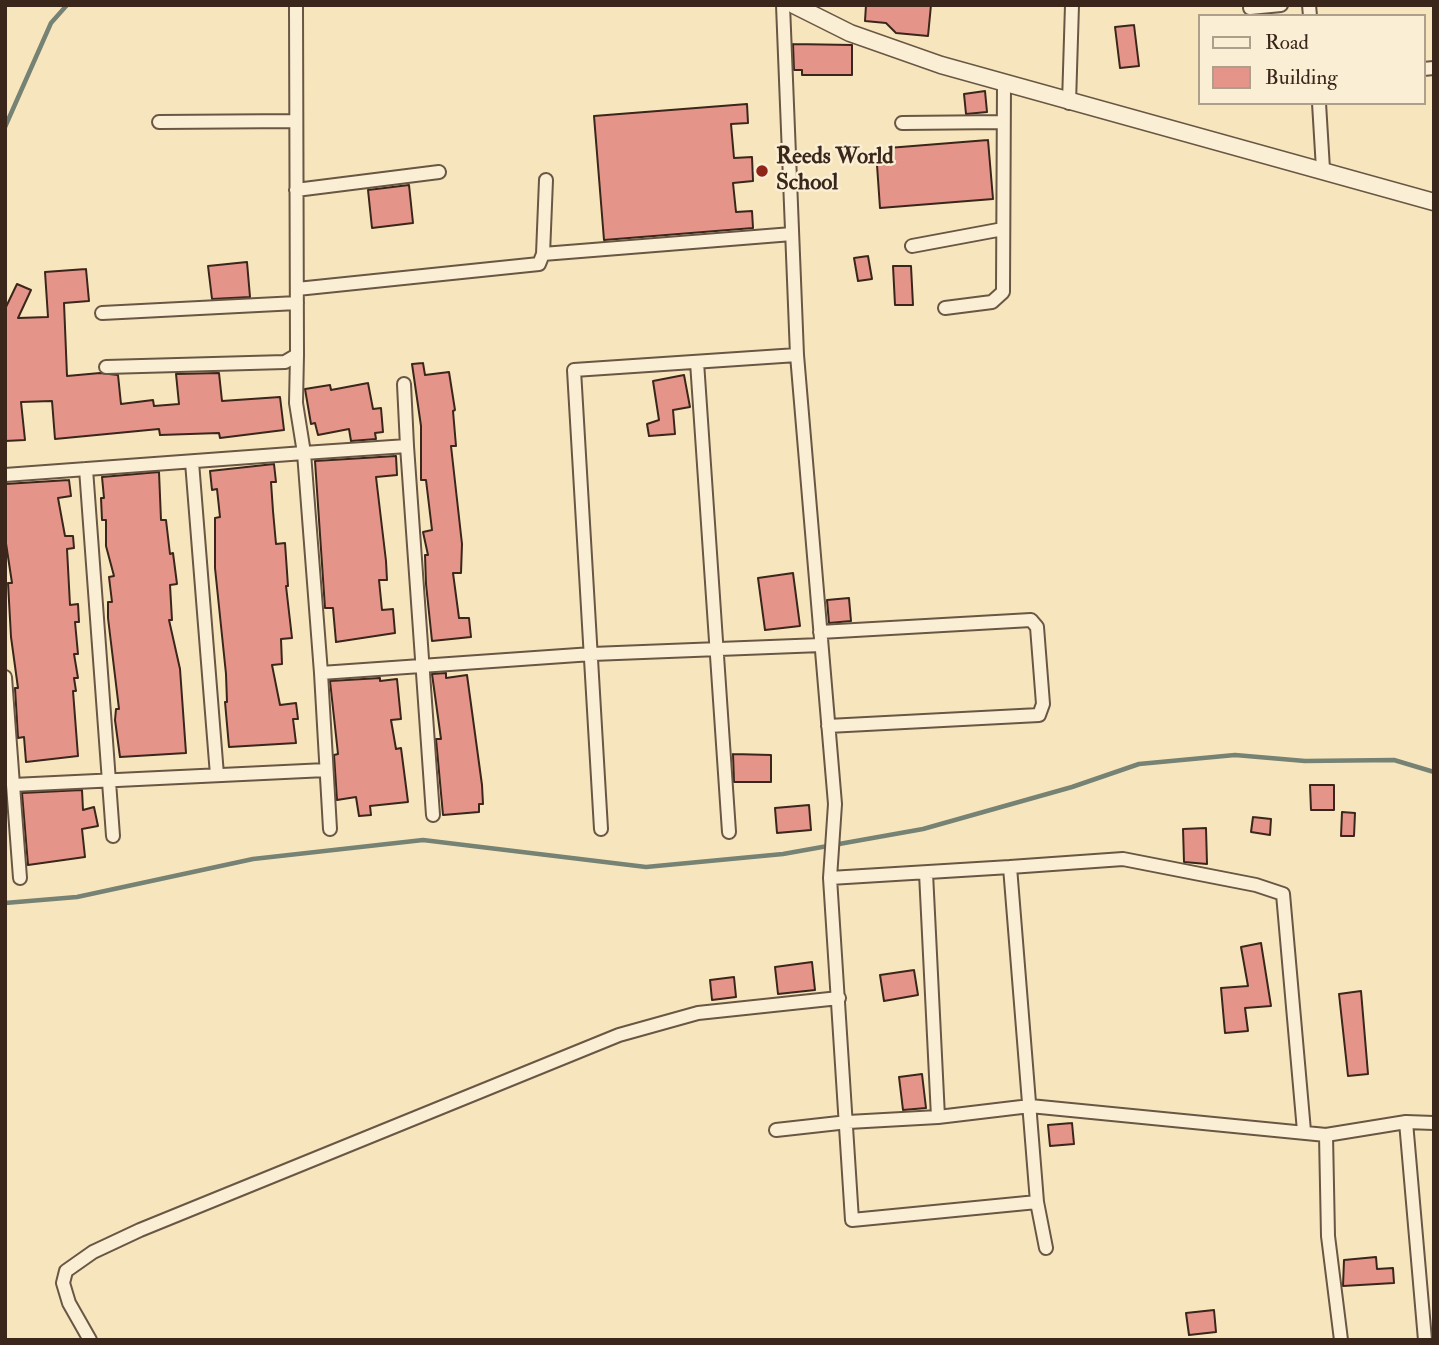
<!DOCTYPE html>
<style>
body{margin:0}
#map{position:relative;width:1439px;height:1345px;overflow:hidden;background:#f7e6bd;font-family:"IM FELL Double Pica",serif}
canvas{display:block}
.frame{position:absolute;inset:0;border:7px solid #3a261b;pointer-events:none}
.legend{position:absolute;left:1198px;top:14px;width:228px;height:91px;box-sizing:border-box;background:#faefd4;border:2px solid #ad9f8a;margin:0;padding:9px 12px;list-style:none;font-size:21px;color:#3a261b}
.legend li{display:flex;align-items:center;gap:14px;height:35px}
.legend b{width:35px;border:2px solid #ad9f8a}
</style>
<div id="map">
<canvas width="1439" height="1345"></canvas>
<div class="frame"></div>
<ul class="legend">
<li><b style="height:9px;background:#faefd4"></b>Road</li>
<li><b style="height:19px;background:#e5948a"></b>Building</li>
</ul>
</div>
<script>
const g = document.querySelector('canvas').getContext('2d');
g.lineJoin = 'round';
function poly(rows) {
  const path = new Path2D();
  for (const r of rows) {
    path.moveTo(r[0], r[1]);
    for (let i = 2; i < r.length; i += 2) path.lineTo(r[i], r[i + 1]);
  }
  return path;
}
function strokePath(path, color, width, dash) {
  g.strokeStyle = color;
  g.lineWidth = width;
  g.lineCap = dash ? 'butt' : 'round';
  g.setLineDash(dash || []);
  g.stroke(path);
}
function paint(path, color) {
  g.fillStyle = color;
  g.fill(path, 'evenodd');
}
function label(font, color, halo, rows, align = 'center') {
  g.font = font + ' "IM FELL Double Pica",serif';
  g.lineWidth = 5;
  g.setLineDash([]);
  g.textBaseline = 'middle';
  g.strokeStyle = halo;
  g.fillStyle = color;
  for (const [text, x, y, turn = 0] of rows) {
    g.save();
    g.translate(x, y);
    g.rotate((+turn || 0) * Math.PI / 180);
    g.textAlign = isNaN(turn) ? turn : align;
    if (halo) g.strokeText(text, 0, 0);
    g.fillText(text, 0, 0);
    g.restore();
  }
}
const stream = poly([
 [5,127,51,23,67,5],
 [5,903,77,897,253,859,423,840,646,867,783,854,923,829,1072,787,1139,764,1235,755,1305,761,1394,760,1434,772]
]);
const building = poly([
 [866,5,931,5,928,36,896,33,886,23,865,21,866,5],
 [1134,25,1139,66,1120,68,1115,27,1134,25],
 [793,44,852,45,852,75,802,75,802,70,794,70,793,44],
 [985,91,987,112,966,114,964,94,985,91],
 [747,104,748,123,731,124,734,158,752,157,753,181,733,183,736,212,752,211,753,228,604,240,594,116,747,104],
 [988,140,993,199,880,208,877,165,889,164,888,148,988,140],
 [409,185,413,223,372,228,368,190,409,185],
 [868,256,872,279,858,281,854,258,868,256],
 [247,262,250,297,212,299,208,266,247,262],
 [893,266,911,266,913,305,895,305,893,266],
 [86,269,89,301,64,303,67,376,100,373,118,375,121,404,153,400,154,406,179,404,176,374,219,373,222,401,280,397,284,430,220,438,219,433,160,435,159,429,55,439,52,401,21,402,25,440,5,441,5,309,17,284,31,290,18,318,48,317,45,272,86,269],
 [423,363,425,375,449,372,455,410,453,411,456,446,451,446,462,544,461,573,453,573,459,618,469,618,471,637,432,641,426,584,425,555,428,555,423,532,432,530,426,480,421,480,421,426,412,364,423,363],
 [684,375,690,407,673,410,675,434,649,436,647,424,659,420,653,381,684,375],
 [368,383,373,409,381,408,383,432,375,433,376,439,351,441,349,429,318,435,315,423,311,424,305,389,330,385,331,390,368,383],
 [396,456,397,475,376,477,386,561,387,580,379,580,382,610,393,609,395,633,336,642,333,608,325,608,315,461,396,456],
 [274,464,276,482,271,482,273,511,276,544,285,543,288,586,286,586,292,638,281,639,282,664,272,665,280,705,296,703,298,719,293,719,296,743,229,747,225,702,227,702,226,674,215,568,215,518,220,517,217,489,212,490,210,471,274,464],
 [159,472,161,520,166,520,170,554,173,553,177,584,170,585,172,620,169,620,180,669,186,753,120,757,115,720,116,709,119,709,108,618,108,602,112,602,109,577,114,576,106,546,106,520,102,520,101,498,104,498,102,477,159,472],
 [69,480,71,496,58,498,65,536,73,536,74,548,67,549,70,605,78,604,79,622,75,622,78,654,74,654,78,678,74,678,76,691,73,691,78,756,26,762,24,737,18,738,15,688,18,688,11,637,8,583,12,583,5,537,5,484,69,480],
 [793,573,800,626,765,630,758,578,793,573],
 [849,598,851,621,829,623,827,600,849,598],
 [446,673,446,678,467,675,482,785,483,804,479,804,479,812,443,815,436,739,441,739,432,674,446,673],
 [380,678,380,681,397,679,401,719,391,720,396,749,401,748,408,802,370,806,371,815,359,816,356,797,337,800,334,755,338,754,330,681,380,678],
 [733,754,771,755,771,782,734,782,733,754],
 [1310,785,1334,785,1334,810,1311,810,1310,785],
 [82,790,83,810,94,807,98,826,82,829,85,857,28,865,22,793,82,790],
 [809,805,811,830,777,833,775,808,809,805],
 [1342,812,1355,813,1354,836,1341,836,1342,812],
 [1253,817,1271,819,1270,835,1251,832,1253,817],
 [1206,828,1207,864,1184,862,1183,829,1206,828],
 [1261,943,1271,1006,1245,1008,1248,1031,1225,1033,1221,988,1248,986,1241,947,1261,943],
 [812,962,815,990,778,994,775,967,812,962],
 [914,970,918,995,884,1001,880,975,914,970],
 [734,977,736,997,712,1000,710,980,734,977],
 [1361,991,1368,1074,1348,1076,1339,994,1361,991],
 [922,1074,926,1108,903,1110,899,1077,922,1074],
 [1072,1123,1074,1144,1050,1146,1048,1125,1072,1123],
 [1376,1257,1377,1269,1393,1268,1394,1283,1343,1286,1344,1260,1376,1257],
 [1214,1310,1216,1332,1189,1335,1186,1313,1214,1310]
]);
const minor = poly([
 [783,5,797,355,835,804,830,878,852,1220,1037,1202,1010,867,830,878],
 [1309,5,1310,16],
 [1250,8,1281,5],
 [1423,69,1434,68],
 [1069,103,1072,5],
 [1319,103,1323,169],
 [159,122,296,121],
 [902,123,1003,122],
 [296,190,439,172],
 [912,246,1003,229],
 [543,254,792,234],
 [297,289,539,264,543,254,546,180],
 [945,308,992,302,1003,292,1004,83],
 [102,313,297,303],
 [297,355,296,403,304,453,407,446,433,815],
 [697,362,729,832],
 [106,367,285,362,297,355,296,5],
 [404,384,407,446],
 [192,462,217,775],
 [86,469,113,836],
 [5,475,304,453,321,673],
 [820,632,1031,620,1037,627,1043,704,1039,715,828,726],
 [5,677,13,785,326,770],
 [13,785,20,878],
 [330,829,321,673,592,654,821,645],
 [601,829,574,370,797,355],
 [1010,867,1123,859,1256,885,1283,894,1304,1131],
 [926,873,938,1117,1030,1106,1326,1135,1406,1122,1434,1123],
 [1406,1122,1425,1340],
 [776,1130,848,1122,938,1117],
 [1326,1135,1328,1236,1341,1340],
 [1037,1202,1046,1248],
 [90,1340,69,1303,63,1283,66,1271,93,1252,140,1230,619,1035,698,1013,839,998]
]);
const tertiary = poly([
 [794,5,850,33,941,65,1434,202]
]);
const markers = [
 [762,171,7,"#8f2418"]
];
const poiNames = [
 ["Reeds World",776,158],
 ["School",776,184]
];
strokePath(stream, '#758274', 4.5);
paint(building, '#e5948a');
strokePath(building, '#3a261b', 2);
strokePath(minor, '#695644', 16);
strokePath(tertiary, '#695644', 19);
strokePath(minor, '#faefd4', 12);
strokePath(tertiary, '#faefd4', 16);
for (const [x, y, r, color] of markers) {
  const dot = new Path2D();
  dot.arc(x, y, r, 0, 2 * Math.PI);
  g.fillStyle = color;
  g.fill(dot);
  strokePath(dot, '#faefd4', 2.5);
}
label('bold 23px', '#3a261b', '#faefd4', poiNames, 'left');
</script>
